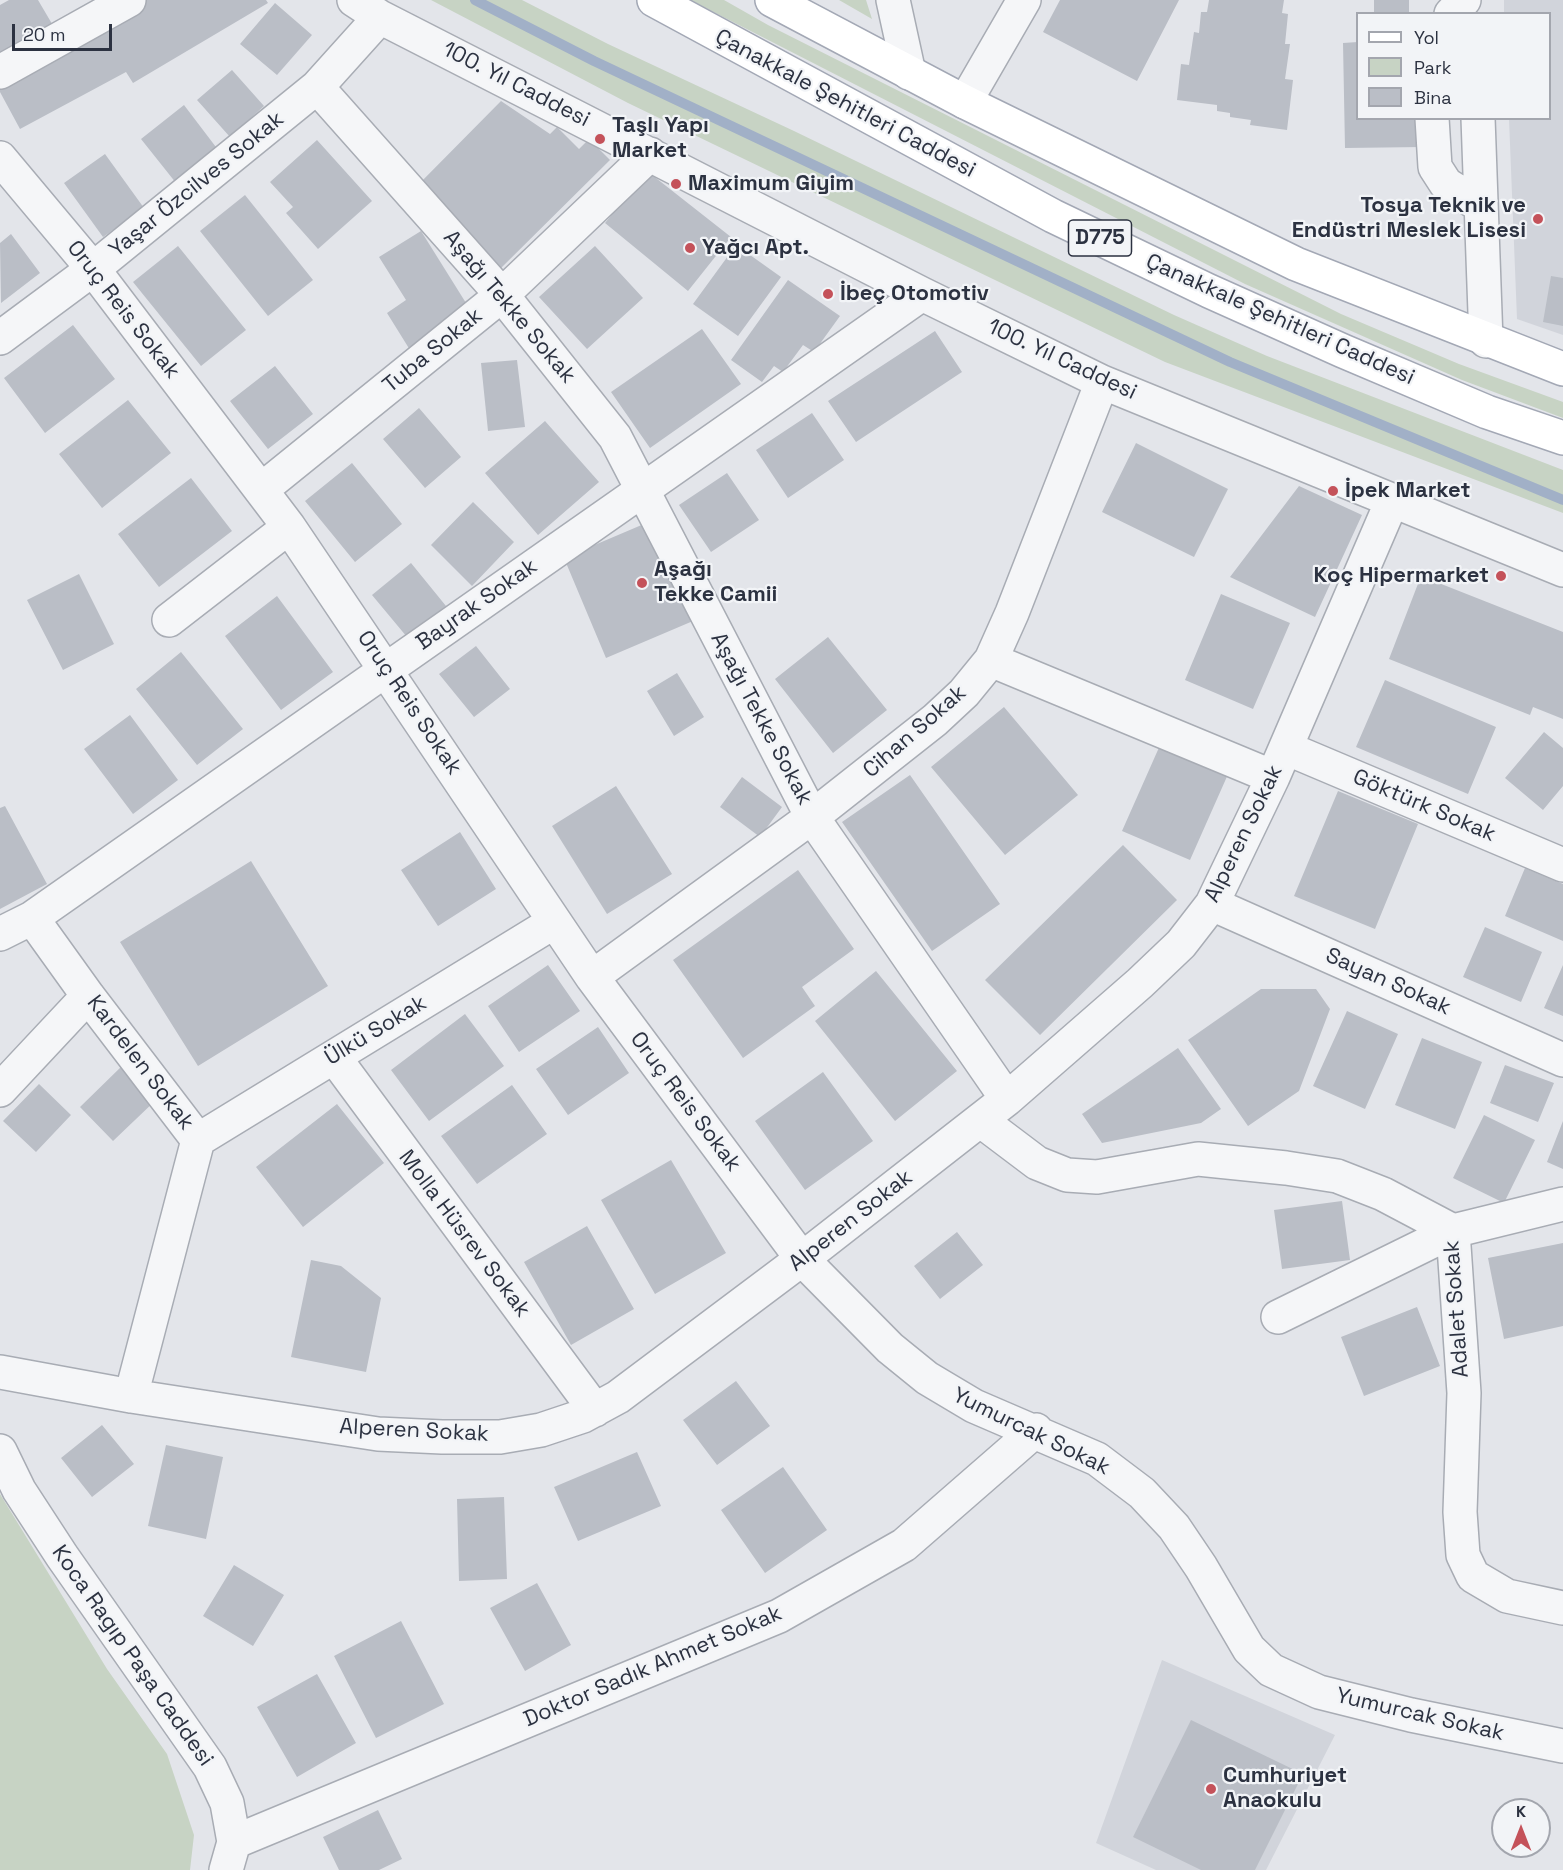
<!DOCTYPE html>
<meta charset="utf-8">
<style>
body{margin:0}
#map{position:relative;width:1563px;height:1870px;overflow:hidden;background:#e3e5ea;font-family:"Space Grotesk",sans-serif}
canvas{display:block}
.legend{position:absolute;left:1356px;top:12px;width:195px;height:108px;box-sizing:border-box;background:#f2f4f7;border:2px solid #a3a6ae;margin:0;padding:8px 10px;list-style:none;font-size:18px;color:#2c3241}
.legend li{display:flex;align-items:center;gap:12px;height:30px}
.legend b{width:30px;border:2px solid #a3a6ae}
.north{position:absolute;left:1491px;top:1798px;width:60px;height:60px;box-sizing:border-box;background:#f2f4f7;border:2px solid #a3a6ae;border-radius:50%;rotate:0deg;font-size:16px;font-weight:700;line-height:24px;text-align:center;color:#2c3241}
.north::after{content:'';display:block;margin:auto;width:21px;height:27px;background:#c4525a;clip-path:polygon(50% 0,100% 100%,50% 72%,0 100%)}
.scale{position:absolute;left:12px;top:24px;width:100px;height:27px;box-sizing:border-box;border:3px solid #2c3241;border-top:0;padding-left:8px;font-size:18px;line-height:21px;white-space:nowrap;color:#2c3241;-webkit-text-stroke:4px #f2f4f7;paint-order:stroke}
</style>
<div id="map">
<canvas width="1563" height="1870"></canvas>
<ul class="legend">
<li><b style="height:8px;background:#fff"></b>Yol</li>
<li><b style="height:16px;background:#c7d3c4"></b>Park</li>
<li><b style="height:16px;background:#babec6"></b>Bina</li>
</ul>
<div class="north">K</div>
<div class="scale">20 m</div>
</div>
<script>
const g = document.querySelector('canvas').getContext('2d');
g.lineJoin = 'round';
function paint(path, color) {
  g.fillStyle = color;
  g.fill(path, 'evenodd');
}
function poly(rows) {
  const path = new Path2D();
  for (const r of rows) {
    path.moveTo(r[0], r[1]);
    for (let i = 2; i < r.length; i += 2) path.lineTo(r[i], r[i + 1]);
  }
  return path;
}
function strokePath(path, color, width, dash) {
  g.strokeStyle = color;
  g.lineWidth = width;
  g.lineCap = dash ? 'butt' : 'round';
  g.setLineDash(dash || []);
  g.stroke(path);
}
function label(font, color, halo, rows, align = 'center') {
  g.font = font + ' "Space Grotesk",sans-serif';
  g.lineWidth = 4.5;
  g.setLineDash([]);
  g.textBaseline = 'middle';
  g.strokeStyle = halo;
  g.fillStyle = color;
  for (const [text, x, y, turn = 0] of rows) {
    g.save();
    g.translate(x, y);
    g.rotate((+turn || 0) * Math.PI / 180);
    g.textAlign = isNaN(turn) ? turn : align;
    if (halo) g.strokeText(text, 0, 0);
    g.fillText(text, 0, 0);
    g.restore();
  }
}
const built = poly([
 [1504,0,1563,0,1563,335,1517,319,1509,119,1550,118,1550,14,1504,13],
 [1162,1660,1335,1735,1266,1870,1156,1870,1096,1843]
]);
const green = poly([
 [431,0,522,0,608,44,794,131,1174,315,1267,356,1563,470,1563,513,1165,362,628,103],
 [690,0,724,0,768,25,1341,314,1459,364,1563,402,1563,418,1462,380,1245,284],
 [839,0,866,0,872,19],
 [0,1494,107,1669,167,1754,194,1835,190,1870,0,1870]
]);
const stream = poly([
 [475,0,594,61,1230,362,1563,500]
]);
const building = poly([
 [9,0,38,0,58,34,0,67,0,5],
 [146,0,266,0,268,3,133,83,126,72,20,129,0,92,0,81],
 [1060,0,1179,0,1137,81,1043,32],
 [1209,0,1284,0,1282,13,1288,14,1285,44,1290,44,1285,79,1293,80,1287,130,1250,125,1251,120,1230,117,1230,113,1217,111,1217,105,1177,100,1181,64,1189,65,1194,32,1199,33,1201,12,1207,12],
 [1374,0,1409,0,1409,14,1374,14],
 [275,3,312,35,277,75,240,44],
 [1358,42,1358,118,1422,118,1422,147,1345,148,1343,43],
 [232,70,264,106,230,137,197,100],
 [501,101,550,134,557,127,579,149,589,139,610,160,500,269,417,186],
 [184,105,222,155,180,188,141,139],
 [317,140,372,201,318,249,286,213,293,207,270,182],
 [105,154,144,208,103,237,64,183],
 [647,171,731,237,688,291,605,223],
 [245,195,313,280,268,316,200,231],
 [421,231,471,311,410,350,387,313,406,300,379,257],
 [11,234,40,273,1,303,0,243],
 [736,245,781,277,738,336,693,304],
 [178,246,246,330,201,366,133,282],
 [595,246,643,298,587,349,539,297],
 [1551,276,1563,278,1563,326,1543,322],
 [788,280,840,316,814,352,803,345,783,372,774,366,762,382,731,360],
 [73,325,115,379,45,433,4,378],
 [702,329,741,384,650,448,611,392],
 [935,331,962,372,856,442,828,401],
 [517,360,525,427,488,431,481,363],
 [275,366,313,414,268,449,230,401],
 [128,400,171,453,102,508,59,454],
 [419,408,461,457,425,488,383,439],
 [812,413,844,460,788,498,756,450],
 [545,421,599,482,538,535,485,473],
 [1136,443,1228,489,1194,557,1102,512],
 [352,463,402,524,355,562,305,501],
 [727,473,759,520,711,552,679,505],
 [191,478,232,531,159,587,118,534],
 [1299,486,1362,515,1315,617,1230,577],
 [473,502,514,542,472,586,431,545],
 [651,521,693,621,606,658,564,558],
 [411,563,446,606,407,637,372,595],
 [79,574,114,644,63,670,27,600],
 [1421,576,1563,632,1563,719,1533,707,1530,715,1389,659],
 [1221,594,1290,623,1253,709,1185,680],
 [277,596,333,672,281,710,225,636],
 [828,637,887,710,833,753,775,679],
 [476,646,510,689,474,717,439,674],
 [181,652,243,729,197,765,136,689],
 [677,673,704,717,674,736,647,691],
 [1385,680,1496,727,1468,794,1356,747],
 [1004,707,1078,795,1005,855,931,767],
 [130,715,178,780,133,814,84,749],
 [1544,732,1563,748,1563,786,1543,810,1505,778],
 [1161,743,1229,772,1190,860,1122,831],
 [910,775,1000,904,932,951,842,822],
 [742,777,782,807,760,837,720,807],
 [616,786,672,874,607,914,552,826],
 [1338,791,1418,824,1375,929,1294,896],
 [5,806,47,884,0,909,0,808],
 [460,832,496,889,438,926,401,870],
 [1123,845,1177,900,1040,1035,985,980],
 [251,861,328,986,198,1066,120,942],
 [1525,868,1563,884,1563,941,1505,916],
 [798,870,854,949,802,987,815,1006,743,1058,673,960],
 [1485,927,1542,952,1521,1002,1463,977],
 [548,965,580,1011,519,1052,488,1006],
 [1563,965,1563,1016,1544,1008],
 [876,971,957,1071,895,1121,815,1021],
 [1261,989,1316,989,1330,1009,1299,1091,1248,1126,1188,1040],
 [1347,1011,1398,1034,1365,1109,1313,1086],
 [465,1014,504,1066,429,1121,391,1070],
 [598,1027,629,1073,568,1115,536,1069],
 [1422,1038,1482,1062,1455,1129,1395,1105],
 [1178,1048,1221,1109,1201,1123,1102,1143,1082,1114],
 [123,1065,157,1099,113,1141,80,1107],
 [1505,1065,1554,1083,1538,1122,1490,1103],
 [823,1072,873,1141,805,1190,755,1121],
 [39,1084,71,1115,36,1152,3,1121],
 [512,1085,547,1134,477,1184,441,1136],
 [337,1104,384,1163,303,1227,256,1167],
 [1484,1115,1535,1140,1504,1203,1453,1178],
 [1563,1121,1563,1169,1547,1162],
 [671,1160,726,1253,655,1294,601,1200],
 [1342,1201,1350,1260,1282,1269,1274,1210],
 [587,1226,634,1309,571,1345,524,1262],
 [957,1232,983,1265,940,1299,914,1266],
 [1563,1243,1563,1326,1504,1339,1488,1258],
 [311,1260,341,1266,381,1298,366,1372,291,1357],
 [1417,1307,1440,1366,1364,1396,1341,1337],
 [736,1381,770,1426,717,1465,683,1420],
 [102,1425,134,1464,92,1497,61,1458],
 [166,1445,223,1457,206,1539,148,1526],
 [637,1452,661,1506,578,1541,554,1487],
 [783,1467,827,1530,765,1573,721,1510],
 [504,1497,507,1579,459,1581,457,1499],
 [234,1565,284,1595,253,1646,203,1616],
 [537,1583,571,1645,525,1671,490,1608],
 [401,1621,444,1704,376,1738,334,1656],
 [317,1674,356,1743,297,1777,257,1707],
 [1191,1720,1303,1774,1255,1870,1201,1870,1133,1837],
 [378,1810,402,1859,379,1870,339,1870,323,1837]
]);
const minor = poly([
 [354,0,380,17,922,294,1102,382,1563,570],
 [893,0,909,73],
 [1451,14,1464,0],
 [0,72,129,0],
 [317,87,502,295,615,437,812,817,1007,1099],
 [965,102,1024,0],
 [1432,118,1435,167,1446,184,1481,206],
 [1478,118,1486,341],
 [0,158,93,269,289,527,592,977,802,1259,890,1348,927,1378,974,1406,1097,1459,1142,1493,1174,1527,1201,1567,1249,1649,1271,1670,1319,1692,1411,1715,1563,1746],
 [0,338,93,269,317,87,380,17],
 [261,490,502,295,650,154],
 [169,620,289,527],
 [991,660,1273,777],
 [1286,748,1563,865],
 [1212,904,1563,1060],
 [32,918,88,996,198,1140,131,1396],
 [0,934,32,918,922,294],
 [592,977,812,817,935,720,964,693,991,660,1012,613,1102,382],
 [334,1057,595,1410],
 [0,1090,88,996],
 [980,1120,1037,1163,1067,1175,1097,1177,1198,1159,1286,1168,1337,1176,1383,1194,1453,1231,1464,1393,1460,1512,1463,1555,1473,1576,1507,1596,1563,1608],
 [198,1140,554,922],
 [1278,1317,1453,1231,1563,1204],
 [0,1372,131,1396,378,1434,442,1437,500,1437,541,1430,583,1416,618,1397,802,1259,1007,1099,1140,983,1181,944,1212,904,1273,777,1392,501],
 [0,1451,19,1490,62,1556,210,1767,227,1803,234,1842,226,1870],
 [234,1842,779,1616,904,1545,1036,1430]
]);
const major = poly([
 [654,0,1053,216,1209,291,1343,351,1487,412,1563,438],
 [772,0,965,102,1296,264,1563,369]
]);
const markers = [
 [600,139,6,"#c4525a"],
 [676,184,6,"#c4525a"],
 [1538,219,6,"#c4525a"],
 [690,248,6,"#c4525a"],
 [828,294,6,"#c4525a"],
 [1333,491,6,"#c4525a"],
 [1501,576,6,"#c4525a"],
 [642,583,6,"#c4525a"],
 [1211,1789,6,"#c4525a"]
];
const shields = [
 [1100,238,63]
];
const shieldNames = [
 ["D775",1100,238]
];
const streetNames = [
 ["100. Yıl Caddesi",516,85,27],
 ["Çanakkale Şehitleri Caddesi",845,104,28],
 ["Yaşar Özcilves Sokak",197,185,-39],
 ["Aşağı Tekke Sokak",509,307,50],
 ["Oruç Reis Sokak",123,310,52],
 ["Çanakkale Şehitleri Caddesi",1280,320,24],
 ["Tuba Sokak",433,351,-39],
 ["100. Yıl Caddesi",1062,360,25],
 ["Bayrak Sokak",477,605,-35],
 ["Oruç Reis Sokak",409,703,56],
 ["Aşağı Tekke Sokak",761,719,62],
 ["Cihan Sokak",915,732,-41],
 ["Göktürk Sokak",1424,806,23],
 ["Alperen Sokak",1244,834,-64],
 ["Sayan Sokak",1388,982,24],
 ["Ülkü Sokak",376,1031,-31],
 ["Kardelen Sokak",140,1063,53],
 ["Oruç Reis Sokak",685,1102,53],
 ["Alperen Sokak",851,1221,-38],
 ["Molla Hüsrev Sokak",464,1234,53],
 ["Adalet Sokak",1457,1309,-94],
 ["Alperen Sokak",414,1431,3],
 ["Yumurcak Sokak",1031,1432,26],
 ["Koca Ragıp Paşa Caddesi",132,1656,55],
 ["Doktor Sadık Ahmet Sokak",653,1667,-23],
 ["Yumurcak Sokak",1420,1715,13]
];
const poiNames = [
 ["Taşlı Yapı",612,126],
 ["Market",612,151],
 ["Maximum Giyim",688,184],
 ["Tosya Teknik ve",1526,206,"right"],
 ["Endüstri Meslek Lisesi",1526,231,"right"],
 ["Yağcı Apt.",702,248],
 ["İbeç Otomotiv",840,294],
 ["İpek Market",1345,491],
 ["Aşağı",654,570],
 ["Tekke Camii",654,595],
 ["Koç Hipermarket",1489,576,"right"],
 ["Cumhuriyet",1223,1776],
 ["Anaokulu",1223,1801]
];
paint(built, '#d1d4db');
paint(green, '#c7d3c4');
strokePath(stream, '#a1b0c7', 10);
paint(building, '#babec6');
strokePath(minor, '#a8acb4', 36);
strokePath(major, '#a3a8b5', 36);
strokePath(minor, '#f5f6f8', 33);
strokePath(major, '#fff', 33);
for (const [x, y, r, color] of markers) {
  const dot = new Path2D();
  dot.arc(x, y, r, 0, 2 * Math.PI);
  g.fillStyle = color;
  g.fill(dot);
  strokePath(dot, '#f2f4f7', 2);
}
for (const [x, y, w] of shields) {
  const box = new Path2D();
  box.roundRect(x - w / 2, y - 18, w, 36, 4.5);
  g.fillStyle = '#f2f4f7';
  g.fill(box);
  strokePath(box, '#2c3241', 1.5);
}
label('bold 21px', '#2c3241', null, shieldNames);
label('22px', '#2c3241', '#f2f4f7', streetNames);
label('bold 22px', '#2c3241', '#f2f4f7', poiNames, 'left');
</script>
